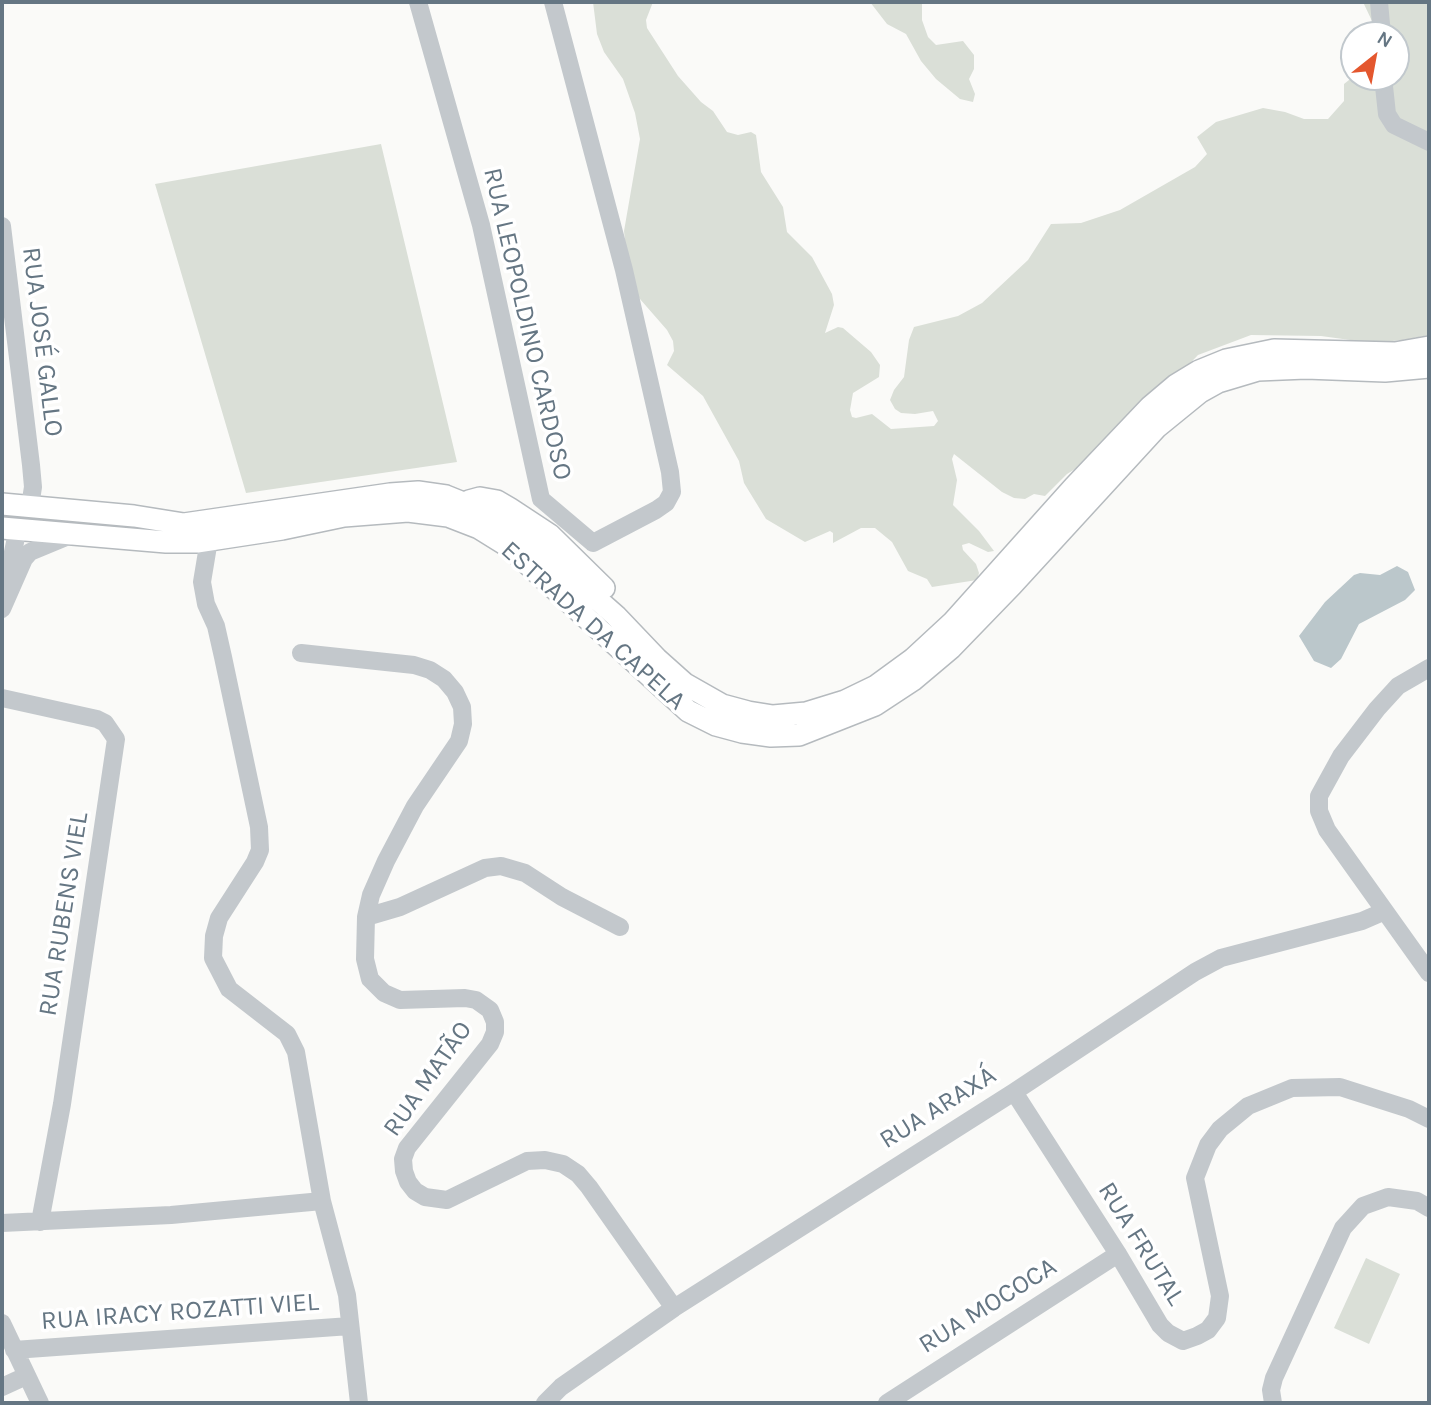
<!DOCTYPE html>
<meta charset="utf-8">
<style>
body{margin:0}
#map{position:relative;width:1431px;height:1405px;overflow:hidden;background:#fafaf8;font-family:Karla,sans-serif}
canvas{display:block}
.frame{position:absolute;inset:0;border:4px solid #657683;pointer-events:none}
.north{position:absolute;left:1340px;top:21px;width:70px;height:70px;box-sizing:border-box;background:#fff;border:2px solid #c1c8cd;border-radius:50%;rotate:31deg;font-size:19px;font-weight:700;line-height:28px;text-align:center;color:#657683}
.north::after{content:'';display:block;margin:auto;width:24px;height:32px;background:#e4572e;clip-path:polygon(50% 0,100% 100%,50% 72%,0 100%)}
</style>
<div id="map">
<canvas width="1431" height="1405"></canvas>
<div class="frame"></div>
<div class="north">N</div>
</div>
<script>
const g = document.querySelector('canvas').getContext('2d');
g.lineJoin = 'round';
function paint(path, color) {
  g.fillStyle = color;
  g.fill(path, 'evenodd');
}
function poly(rows) {
  const path = new Path2D();
  for (const r of rows) {
    path.moveTo(r[0], r[1]);
    for (let i = 2; i < r.length; i += 2) path.lineTo(r[i], r[i + 1]);
  }
  return path;
}
function strokePath(path, color, width, dash) {
  g.strokeStyle = color;
  g.lineWidth = width;
  g.lineCap = dash ? 'butt' : 'round';
  g.setLineDash(dash || []);
  g.stroke(path);
}
function label(font, color, halo, rows, align = 'center') {
  g.font = font + ' Karla,sans-serif';
  g.lineWidth = 7;
  g.setLineDash([]);
  g.textBaseline = 'middle';
  g.strokeStyle = halo;
  g.fillStyle = color;
  for (const [text, x, y, turn = 0] of rows) {
    g.save();
    g.translate(x, y);
    g.rotate((+turn || 0) * Math.PI / 180);
    g.textAlign = isNaN(turn) ? turn : align;
    if (halo) g.strokeText(text, 0, 0);
    g.fillText(text, 0, 0);
    g.restore();
  }
}
const green = poly([
 [593,2,653,2,646,20,647,28,678,76,701,102,713,111,727,132,738,135,751,132,756,135,761,172,783,207,787,232,812,257,832,294,834,305,825,333,838,327,843,328,871,352,880,365,879,377,853,393,850,410,852,417,856,418,872,414,891,429,934,426,938,421,933,411,915,414,901,413,895,409,890,400,894,390,904,377,909,340,914,327,958,316,982,303,1028,260,1051,224,1081,223,1120,210,1195,167,1207,154,1197,137,1216,122,1263,108,1285,112,1304,119,1328,119,1344,101,1344,84,1354,76,1396,77,1396,35,1364,35,1372,21,1363,2,1429,2,1429,335,1403,340,1372,343,1321,336,1251,335,1198,355,1130,426,1088,461,1067,474,1045,496,1034,494,1025,499,1014,498,1002,492,954,454,952,459,957,480,953,505,979,531,994,551,988,552,969,543,962,545,963,550,976,564,979,573,977,580,932,587,927,579,908,571,892,542,875,528,861,528,833,543,833,533,830,531,805,542,766,519,744,483,739,461,703,396,667,365,674,351,673,341,667,330,633,291,629,278,624,231,640,139,635,113,623,79,604,52,597,34],
 [870,2,922,2,922,20,928,37,936,45,963,41,974,55,974,69,969,79,975,94,973,102,960,99,936,79,921,61,906,34,887,24],
 [381,144,457,462,246,493,155,184],
 [1366,1258,1400,1274,1369,1344,1334,1328]
]);
const water = poly([
 [1397,566,1408,572,1415,590,1405,600,1359,624,1341,659,1331,668,1314,661,1299,636,1325,602,1354,575,1360,573,1380,575]
]);
const minor = poly([
 [418,2,481,225,541,499,593,543],
 [553,2,624,270,670,472,672,492,666,503,656,510,593,543],
 [1379,2,1382,35],
 [1383,77,1387,114,1394,125,1429,142],
 [2,226,31,465,33,487,30,506],
 [209,540,202,582,206,604,216,626,223,657,259,827,260,850,255,862,219,918,214,936,213,958,229,989,287,1034,296,1052,322,1201,347,1295,359,1403],
 [8,576,18,528],
 [2,609,24,559,30,552,71,535],
 [301,653,414,665,430,670,444,679,455,692,462,707,463,724,459,741,415,806,386,861,371,895,366,917,365,959,370,979,384,993,400,1000,465,998,476,1000,490,1010,495,1022,495,1032,490,1044,407,1148,403,1159,404,1171,408,1182,415,1191,425,1197,447,1200,527,1161,545,1160,563,1164,578,1174,589,1187,674,1308],
 [1429,668,1398,686,1377,709,1341,756,1319,796,1319,811,1327,830,1429,973],
 [2,698,97,719,105,723,116,739,62,1104,40,1222],
 [366,917,400,907,485,868,501,866,525,873,562,897,620,927],
 [1014,1092,1118,1254,1160,1325,1168,1333,1183,1341,1197,1336,1208,1330,1217,1318,1220,1296,1195,1178,1208,1145,1220,1129,1248,1106,1292,1088,1340,1087,1409,1109,1429,1119],
 [2,1223,171,1215,322,1201],
 [2,1323,40,1403],
 [14,1350,350,1326],
 [2,1387,26,1376],
 [545,1403,561,1387,674,1308,1014,1092,1195,972,1221,958,1362,921,1385,911],
 [887,1403,1118,1254],
 [1273,1403,1271,1390,1274,1378,1343,1228,1363,1206,1388,1197,1417,1201,1429,1208]
]);
const major = poly([
 [469,501,480,498,497,501,509,508,550,535,604,588],
 [2,504,134,516,184,524,390,494,418,492,446,496,488,513,548,556,616,616,657,659,685,684,722,705,748,712,773,716,806,713,845,701,876,686,913,659,953,622,1074,487,1150,407,1176,385,1199,371,1226,360,1274,350,1395,353,1429,347],
 [2,528,166,542,197,542,282,529,344,516,408,511,448,516,479,528,508,546,688,711,716,725,742,732,771,736,799,735,875,705,913,680,951,648,1012,585,1157,427,1200,392,1218,382,1258,370,1306,368,1385,371,1429,367]
]);
const streetNames = [
 ["RUA LEOPOLDINO CARDOSO",527,324,77],
 ["RUA JOSÉ GALLO",42,342,83],
 ["ESTRADA DA CAPELA",593,626,42],
 ["RUA RUBENS VIEL",64,914,-81],
 ["RUA MATÃO",428,1079,-55],
 ["RUA ARAXÁ",938,1108,-32],
 ["RUA FRUTAL",1141,1244,58],
 ["RUA MOCOCA",988,1306,-32],
 ["RUA IRACY ROZATTI VIEL",180,1312,-4]
];
paint(green, '#dadfd7');
paint(water, '#bbc7cb');
strokePath(major, '#b5babe', 24);
strokePath(minor, '#c3c8cc', 18);
strokePath(major, '#fff', 21);
label('26px', '#657683', '#fff', streetNames);
</script>
